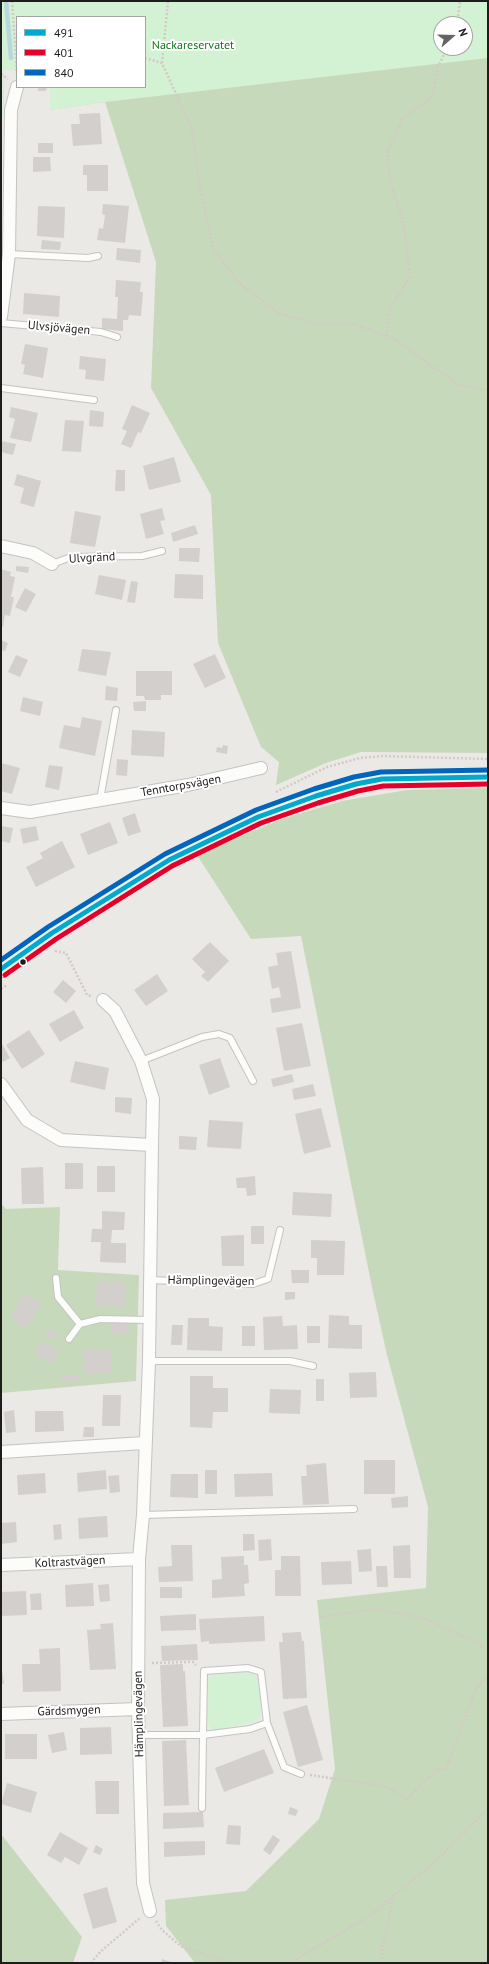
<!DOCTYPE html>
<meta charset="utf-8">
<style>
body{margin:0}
#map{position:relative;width:489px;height:1964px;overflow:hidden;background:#ebe9e6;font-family:"PT Sans",sans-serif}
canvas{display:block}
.frame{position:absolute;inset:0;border:2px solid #1d1d1d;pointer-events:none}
.legend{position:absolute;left:16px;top:16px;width:130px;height:72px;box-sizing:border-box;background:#fff;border:1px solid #a5a5a5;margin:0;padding:5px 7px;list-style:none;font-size:12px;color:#1d1d1d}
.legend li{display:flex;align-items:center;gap:8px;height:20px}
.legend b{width:20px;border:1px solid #a5a5a5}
.north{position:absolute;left:433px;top:16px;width:40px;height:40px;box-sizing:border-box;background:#fff;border:1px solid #a5a5a5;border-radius:50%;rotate:70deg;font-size:11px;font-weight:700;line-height:16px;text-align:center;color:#1d1d1d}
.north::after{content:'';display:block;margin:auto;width:14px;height:18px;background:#656463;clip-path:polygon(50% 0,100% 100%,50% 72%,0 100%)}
</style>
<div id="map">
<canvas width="489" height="1964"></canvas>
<div class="frame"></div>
<ul class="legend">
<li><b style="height:5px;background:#00a9ce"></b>491</li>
<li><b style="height:5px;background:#e4002b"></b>401</li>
<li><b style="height:5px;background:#0065bd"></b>840</li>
</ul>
<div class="north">N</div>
</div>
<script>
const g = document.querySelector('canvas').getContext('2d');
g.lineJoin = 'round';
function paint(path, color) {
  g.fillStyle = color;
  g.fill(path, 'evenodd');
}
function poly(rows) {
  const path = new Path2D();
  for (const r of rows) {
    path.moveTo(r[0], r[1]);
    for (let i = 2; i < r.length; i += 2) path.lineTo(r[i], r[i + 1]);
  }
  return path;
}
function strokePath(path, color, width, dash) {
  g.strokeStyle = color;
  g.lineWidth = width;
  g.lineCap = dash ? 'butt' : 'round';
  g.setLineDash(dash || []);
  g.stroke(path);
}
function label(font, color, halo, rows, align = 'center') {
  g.font = font + ' "PT Sans",sans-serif';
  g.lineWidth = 4;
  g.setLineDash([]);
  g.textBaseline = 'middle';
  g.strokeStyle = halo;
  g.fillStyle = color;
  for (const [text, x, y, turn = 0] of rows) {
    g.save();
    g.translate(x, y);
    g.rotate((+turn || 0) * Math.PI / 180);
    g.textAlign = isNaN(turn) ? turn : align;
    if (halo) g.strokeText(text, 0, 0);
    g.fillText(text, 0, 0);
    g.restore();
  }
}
const forest = poly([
 [1,1,488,1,488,753,361,752,326,763,276,785,279,762,261,747,218,643,211,495,151,388,156,262,105,102,50,110,50,87,145,87,145,17,17,17,17,70,4,70,3,118,1,118],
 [441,24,465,24,465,48,441,48],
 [488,788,488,1963,195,1963,166,1926,165,1900,246,1891,319,1819,335,1769,317,1600,426,1588,428,1507,387,1355,373,1292,301,936,251,939,197,855,282,819,342,801,407,790],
 [1,1203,6,1209,60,1207,58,1270,139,1275,136,1381,1,1393],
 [1,1834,82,1937,73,1963,1,1963]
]);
const park = poly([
 [1,1,488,1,488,58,105,102,50,110,50,87,145,87,145,17,17,17,17,70,4,70,3,118,1,118],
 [441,24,465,24,465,48,441,48],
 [247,1671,256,1676,259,1687,261,1706,260,1718,250,1723,214,1730,210,1728,207,1721,207,1679,213,1675]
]);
const stream = poly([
 [6,1,11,58]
]);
const building = poly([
 [38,87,47,87,46,91,38,91],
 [100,113,102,144,73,146,71,124,80,124,79,114],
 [38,143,53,143,53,153,38,153],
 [33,157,50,157,51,171,33,172],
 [83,165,108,165,108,191,87,191,87,175,83,175],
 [103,204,129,206,125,243,97,240,99,228,103,229,105,215,102,214],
 [38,206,65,207,64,238,37,236],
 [42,240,61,242,60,250,41,249],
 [117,248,141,250,140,263,116,260],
 [116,280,141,282,140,292,143,292,141,316,129,315,128,320,123,320,123,331,102,329,102,318,117,319,118,297,115,297],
 [24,293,60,296,59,317,23,314],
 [25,344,48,348,43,378,23,374,25,365,21,364],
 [80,356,106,359,104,381,85,379,86,370,79,369],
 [132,405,150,413,141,433,138,432,131,448,121,444,127,431,122,429],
 [11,407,38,413,31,442,10,438,15,419,9,417],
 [90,410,104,412,103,427,89,426],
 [65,420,84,421,81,452,62,451],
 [1,441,16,444,13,455,1,452],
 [174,457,181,482,149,490,143,466],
 [116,470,125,470,125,491,115,491],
 [17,474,41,481,34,507,20,503,24,488,14,485],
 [162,508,165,520,160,521,164,534,146,539,140,514],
 [75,511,101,516,95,547,70,543],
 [195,525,198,534,173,542,171,533],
 [179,548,200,548,199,562,179,561],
 [16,566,29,567,28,573,16,571],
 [1,569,11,572,10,576,15,577,11,597,14,597,10,616,5,615,3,627,1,626],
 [175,574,203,575,203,599,174,598],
 [99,575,126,580,122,600,95,594],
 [131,581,138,582,135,603,127,602],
 [25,588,36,594,26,612,15,607],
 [1,640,8,643,5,651,1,650],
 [82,649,111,652,106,676,78,671],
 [215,654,226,678,205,688,193,664],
 [16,655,28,660,20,677,8,672],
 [136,671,172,671,172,695,161,695,161,700,145,700,144,696,136,696],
 [106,686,118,688,117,701,105,700],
 [23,697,43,702,40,716,20,711],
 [146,701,146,711,134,711,133,702],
 [82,717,102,721,95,756,59,748,64,725,80,728],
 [132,730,165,732,164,757,131,755],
 [223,745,228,746,227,754,216,752,217,747,222,748],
 [117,759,128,760,127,776,116,775],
 [1,763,20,768,12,794,1,791],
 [49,765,63,767,59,790,45,787],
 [135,813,141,832,128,836,122,818],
 [110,822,118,843,88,855,80,834],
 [1,826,13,828,10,843,1,841],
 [36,826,39,840,23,844,20,829],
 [62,841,75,867,36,887,26,867,43,858,40,853],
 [210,942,229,961,208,982,201,976,205,972,192,959],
 [291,951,301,1008,272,1013,270,999,281,997,279,987,272,989,268,967,278,965,276,953],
 [157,974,168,991,146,1006,134,990],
 [63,980,76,991,66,1003,53,992],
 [74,1010,84,1028,60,1042,49,1024],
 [302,1023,311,1066,284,1071,276,1028],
 [29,1030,45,1054,22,1069,6,1045],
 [1,1042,10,1058,3,1062,1,1059],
 [220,1058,230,1087,209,1095,199,1065],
 [75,1061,109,1068,105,1090,70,1082],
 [292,1074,294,1082,273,1087,271,1079],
 [313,1084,316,1096,294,1100,292,1089],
 [115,1097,132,1098,131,1114,115,1112],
 [321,1108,331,1147,304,1154,295,1114],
 [209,1120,243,1122,241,1149,207,1147],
 [179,1136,197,1137,196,1150,179,1149],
 [65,1163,83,1163,83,1189,65,1189],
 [97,1166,115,1166,115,1192,97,1192],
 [43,1167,44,1204,22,1204,21,1168],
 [255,1176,256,1195,247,1196,246,1188,237,1188,236,1178],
 [293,1192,332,1194,331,1217,292,1215],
 [102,1211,125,1212,124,1230,112,1230,111,1243,126,1243,126,1263,100,1262,101,1242,91,1242,92,1229,102,1229],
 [251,1226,264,1226,264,1244,251,1244],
 [244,1235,244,1266,222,1266,221,1236],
 [311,1240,345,1241,344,1275,317,1275,317,1258,311,1258],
 [291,1270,309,1270,309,1283,292,1283],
 [97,1281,125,1282,125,1307,96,1306],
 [285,1292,295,1292,295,1299,285,1300],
 [25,1293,42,1303,26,1328,10,1318],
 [329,1315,349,1316,349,1325,362,1325,362,1349,328,1348],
 [282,1316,283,1326,297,1325,298,1349,264,1350,263,1317],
 [188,1318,209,1318,209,1326,223,1327,222,1351,187,1350],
 [111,1324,130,1324,130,1334,110,1334],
 [172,1325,183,1325,182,1345,171,1345],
 [242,1326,255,1326,255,1346,242,1346],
 [307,1326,320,1326,320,1343,307,1343],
 [47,1329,59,1334,56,1340,44,1335],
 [42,1341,60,1351,52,1365,34,1355],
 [111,1349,112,1373,84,1374,83,1350],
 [376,1372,377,1397,350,1398,349,1373],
 [79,1375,80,1381,61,1383,61,1376],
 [190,1376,213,1376,213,1388,228,1388,228,1412,213,1412,212,1428,190,1427],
 [316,1379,324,1379,324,1401,316,1401],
 [270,1389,301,1390,300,1414,269,1413],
 [103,1395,121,1395,120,1426,102,1426],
 [14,1410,16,1432,6,1433,4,1412],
 [35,1411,63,1411,64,1431,35,1432],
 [84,1427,94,1427,94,1437,83,1437],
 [364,1460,395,1460,395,1494,364,1494],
 [326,1463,329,1504,303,1505,301,1476,307,1476,306,1465],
 [106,1470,107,1489,78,1492,77,1473],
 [205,1470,217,1470,217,1494,205,1494],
 [45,1473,46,1493,18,1495,17,1475],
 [272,1473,273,1496,235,1497,234,1474],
 [171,1474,198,1474,198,1498,170,1497],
 [119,1475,120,1492,110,1493,108,1476],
 [408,1496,408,1507,392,1508,391,1498],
 [107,1516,108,1537,79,1539,78,1518],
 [16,1522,17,1542,1,1544,1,1523],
 [61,1524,62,1539,54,1540,53,1525],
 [243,1534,254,1534,255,1550,243,1551],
 [271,1539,272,1560,259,1561,258,1540],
 [171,1545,192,1545,193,1581,159,1582,158,1567,172,1566],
 [410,1545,411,1578,394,1578,393,1546],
 [371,1549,372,1571,359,1572,357,1550],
 [244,1556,244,1565,248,1565,249,1583,244,1584,245,1596,212,1598,212,1580,222,1579,221,1557],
 [281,1556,300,1556,301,1596,275,1596,275,1570,281,1570],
 [351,1561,352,1584,322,1585,321,1562],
 [376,1566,387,1566,388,1587,377,1587],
 [93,1583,94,1606,66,1607,65,1585],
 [109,1584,110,1601,100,1602,98,1585],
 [160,1587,182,1587,182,1598,160,1598],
 [26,1591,27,1615,1,1616,1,1592],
 [41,1593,42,1610,31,1610,30,1594],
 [196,1614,196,1630,161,1631,160,1616],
 [264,1616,265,1641,209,1644,209,1641,201,1642,199,1619],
 [113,1623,116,1669,90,1670,87,1630,101,1629,100,1624],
 [301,1632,302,1641,304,1641,307,1698,283,1699,279,1642,283,1642,282,1633],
 [197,1644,198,1660,162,1661,161,1646],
 [60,1648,61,1691,23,1692,22,1664,40,1664,39,1649],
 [1,1662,4,1684,1,1684],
 [183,1664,183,1671,185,1671,188,1726,163,1727,160,1665],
 [307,1705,323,1760,298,1767,283,1712],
 [111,1727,112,1754,80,1755,80,1728],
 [64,1732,67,1750,52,1753,48,1735],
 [5,1734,37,1734,37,1759,5,1759],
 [186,1740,189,1805,164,1806,162,1741],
 [264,1749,274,1773,224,1792,215,1768],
 [95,1781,119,1781,119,1814,96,1814],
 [7,1783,37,1792,31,1813,1,1804],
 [290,1807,298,1810,296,1816,288,1814],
 [203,1812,204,1827,163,1829,163,1813],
 [228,1825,241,1826,240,1845,226,1844],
 [60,1832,88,1848,79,1865,65,1857,61,1863,47,1855],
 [273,1835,280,1840,270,1855,263,1850],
 [205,1841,205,1855,164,1857,164,1842],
 [96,1845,103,1849,100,1855,93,1852],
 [107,1887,117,1922,93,1929,83,1894],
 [162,1959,174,1963,161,1963]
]);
const path = poly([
 [12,1,17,74],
 [457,24,460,1],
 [447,48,438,67,433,96,403,118,387,152,390,180,404,226,410,277,390,308,386,336,396,340,457,384,488,391],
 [145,58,162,63,192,129,199,184,213,248,238,282,278,313,315,324,354,324,386,336],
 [162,63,168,1],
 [1,74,8,79],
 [276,792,327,767,360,758,383,756,488,759],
 [55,951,66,953,87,995,91,996],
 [1,989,7,985],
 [320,1617,375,1609,423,1618,473,1641,488,1650],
 [152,1663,193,1662,196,1665],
 [310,1775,384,1786,407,1799,436,1770,446,1769,475,1690,488,1675],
 [156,1921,162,1930,182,1947,232,1963],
 [91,1963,100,1952,140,1918],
 [293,1963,299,1957,367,1918,438,1859,488,1809],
 [383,1963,382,1951,393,1897]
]);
const service = poly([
 [9,254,88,258,98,256],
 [1,323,101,332,117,337],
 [1,388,94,400],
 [52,564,71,557,142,556,162,551],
 [100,800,116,710],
 [141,1061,202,1037,219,1034,230,1038,253,1081],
 [56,1278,58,1297,80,1324],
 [150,1280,253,1284,268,1279,280,1230],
 [69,1339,80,1324,100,1319,150,1320],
 [149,1361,290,1361,313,1366],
 [143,1515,354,1509],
 [267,1723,284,1767,301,1774],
 [138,1735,203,1735,250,1729,267,1723,261,1672,248,1668,204,1671,203,1735,202,1808]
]);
const minor = poly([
 [1,317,9,254,11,110,17,87],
 [1,546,33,553,52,564],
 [1,808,30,812,188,785,261,768],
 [103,1000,115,1011,141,1061,153,1099,152,1145],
 [1,1084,27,1120,61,1140,152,1145,149,1361,143,1515,139,1559,138,1709,143,1883,150,1911],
 [1,1452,144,1443],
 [1,1565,139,1559],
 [1,1714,138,1709]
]);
const secondary = poly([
 [1,969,52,933,169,860,258,817,316,796,356,784,382,779,488,777]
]);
const bus1 = poly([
 [1,969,52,933,169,860,258,817,316,796,356,784,382,779,488,777]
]);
const bus2 = poly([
 [5,975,56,939,172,866,261,823,318,803,358,791,383,786,488,784]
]);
const bus3 = poly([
 [1,960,48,927,165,854,256,810,314,789,354,777,381,772,488,770]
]);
const markers = [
 [23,962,3.5,"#1d1d1d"]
];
const parkNames = [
 ["Nackareservatet",193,46]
];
const streetNames = [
 ["Ulvsjövägen",59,328,5],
 ["Ulvgränd",92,558,-3],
 ["Tenntorpsvägen",181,786,-10],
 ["Hämplingevägen",211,1281,1],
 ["Koltrastvägen",70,1562,-3],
 ["Gärdsmygen",69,1711,-2],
 ["Hämplingevägen",139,1714,-91]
];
paint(forest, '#c7d9bb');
paint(park, '#d3f1d3');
strokePath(stream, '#b9d7de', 4.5);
paint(building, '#d2cfcc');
strokePath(service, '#c4c3c2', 8);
strokePath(minor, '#c4c3c2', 14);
strokePath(secondary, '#93947e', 18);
strokePath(path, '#d5c8c6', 2.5, [2, 2]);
strokePath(service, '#fcfcfb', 6);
strokePath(minor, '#fcfcfb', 12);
strokePath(secondary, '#f2f2e9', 17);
strokePath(bus1, '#00a9ce', 5);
strokePath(bus2, '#e4002b', 5);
strokePath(bus3, '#0065bd', 5);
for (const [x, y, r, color] of markers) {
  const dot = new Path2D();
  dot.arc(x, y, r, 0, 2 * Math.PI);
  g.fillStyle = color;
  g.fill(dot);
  strokePath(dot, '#fff', 1.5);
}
label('12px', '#0e7815', '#fff', parkNames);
label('12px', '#1d1d1d', '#fff', streetNames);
</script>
